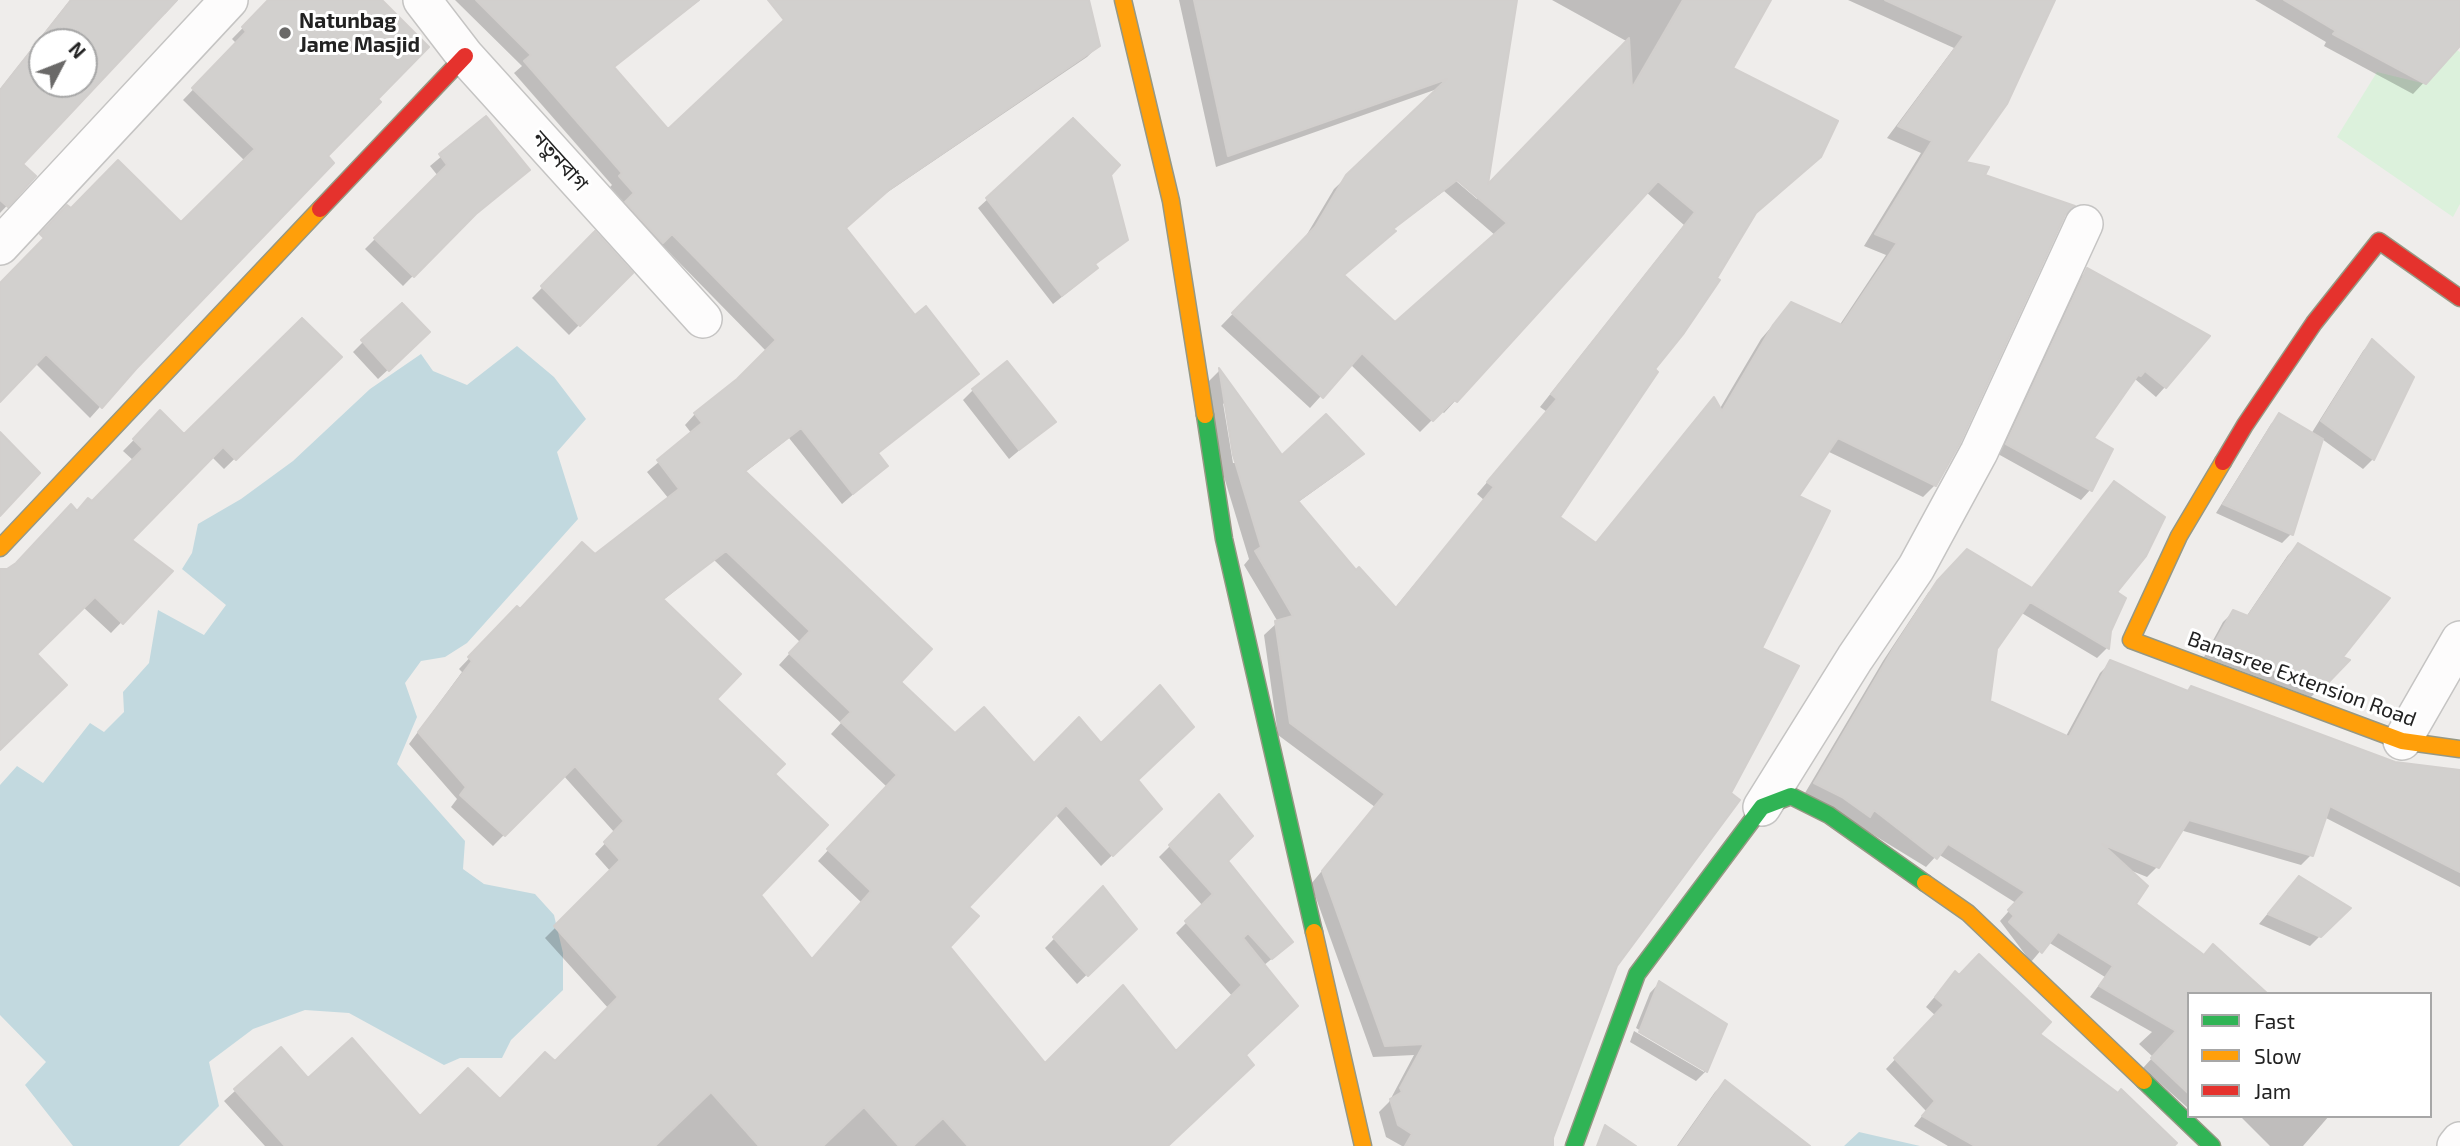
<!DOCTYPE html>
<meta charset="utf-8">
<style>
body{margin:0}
#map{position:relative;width:2460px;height:1146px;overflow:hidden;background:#efedeb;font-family:"Exo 2",sans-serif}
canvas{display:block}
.legend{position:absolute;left:2187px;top:992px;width:245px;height:126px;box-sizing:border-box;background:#fff;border:2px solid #a7a7a7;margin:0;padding:9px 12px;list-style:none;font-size:21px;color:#222}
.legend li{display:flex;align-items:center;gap:14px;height:35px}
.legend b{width:35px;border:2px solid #a7a7a7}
.north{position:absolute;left:28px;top:28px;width:70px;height:70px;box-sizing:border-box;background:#fff;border:2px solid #a7a7a7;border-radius:50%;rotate:48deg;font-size:19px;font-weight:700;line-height:28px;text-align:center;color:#222}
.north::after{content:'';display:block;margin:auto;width:24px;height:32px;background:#6a6968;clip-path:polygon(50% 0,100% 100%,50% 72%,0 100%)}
</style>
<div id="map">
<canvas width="2460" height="1146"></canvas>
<ul class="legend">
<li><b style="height:9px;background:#30b455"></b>Fast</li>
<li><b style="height:9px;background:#ff9f0a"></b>Slow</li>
<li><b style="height:9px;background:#e5322d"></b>Jam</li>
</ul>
<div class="north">N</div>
</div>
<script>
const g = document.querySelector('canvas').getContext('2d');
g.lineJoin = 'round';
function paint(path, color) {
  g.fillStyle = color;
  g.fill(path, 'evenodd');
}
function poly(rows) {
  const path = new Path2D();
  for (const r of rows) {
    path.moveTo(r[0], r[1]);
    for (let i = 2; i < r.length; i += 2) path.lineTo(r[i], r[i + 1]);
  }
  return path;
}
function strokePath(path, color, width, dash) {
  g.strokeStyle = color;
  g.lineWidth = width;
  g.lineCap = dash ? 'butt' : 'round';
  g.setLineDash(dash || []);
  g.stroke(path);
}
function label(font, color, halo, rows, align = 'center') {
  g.font = font + ' "Exo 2","Noto Sans Bengali",sans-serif';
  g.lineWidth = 6;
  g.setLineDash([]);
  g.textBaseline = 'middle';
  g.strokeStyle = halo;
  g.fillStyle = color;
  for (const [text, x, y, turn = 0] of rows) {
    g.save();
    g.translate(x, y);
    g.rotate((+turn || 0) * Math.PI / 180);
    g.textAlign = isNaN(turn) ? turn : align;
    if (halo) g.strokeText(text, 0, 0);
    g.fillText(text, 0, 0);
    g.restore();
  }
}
const park = poly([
 [2457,50,2460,52,2460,204,2453,217,2337,137,2377,72,2426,84]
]);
const water = poly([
 [517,346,554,377,586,419,557,452,578,519,467,643,445,657,421,661,405,683,417,717,397,764,465,841,463,869,484,884,535,894,554,915,563,953,563,990,511,1040,502,1058,460,1058,444,1065,349,1013,305,1010,253,1029,209,1062,219,1106,179,1146,73,1146,25,1085,46,1062,0,1015,0,785,17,766,43,783,90,723,104,732,124,712,123,692,149,663,158,610,204,635,226,605,182,569,192,553,198,524,241,499,293,461,370,389,421,354,433,371,467,385],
 [1859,1132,1920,1146,1844,1146]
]);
const shadow = poly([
 [70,0,178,0,165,14,163,12,20,165,34,177,0,213,0,89],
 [42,42,84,42,84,84,42,84],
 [270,0,379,0,376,99,90,418,35,363,0,400,0,304,181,225,245,161,183,100,237,44,232,39],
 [455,0,700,0,612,68,668,132,824,0,1088,0,1098,46,1087,57,876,200,844,229,915,318,976,374,877,454,886,466,842,504,789,438,744,473,899,682,955,736,1034,765,1101,746,1136,780,1160,809,1101,866,1055,814,967,907,947,947,1044,1066,1176,1054,1233,997,1176,933,1203,906,1159,857,1219,797,1226,861,1280,952,1263,966,1244,1056,1166,1146,265,1146,224,1101,280,1050,308,1080,420,1119,500,1101,555,1064,609,1009,545,938,611,872,595,854,615,833,563,775,493,846,451,807,457,799,409,744,462,672,459,669,517,608,520,611,595,557,669,499,647,472,692,434,685,425,695,414,738,381,767,352,660,243,651,253,616,214,625,205,609,188,612,185,514,73,522,66],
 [714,560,800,642,779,665,841,723,831,734,887,787,818,861,862,903,812,961,759,895,772,774,714,699,662,601],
 [1179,0,1515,0,1485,188,1628,42,1552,0,1769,0,1731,69,1752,216,1558,517,1595,544,1702,411,1714,400,1719,410,1761,339,1791,304,1839,326,1886,255,1864,246,1921,153,1887,138,1954,48,1848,0,2053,0,1963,163,1983,176,2063,215,1935,485,1923,497,1827,451,1796,497,1759,648,1618,960,1552,1139,1551,1146,1402,1146,1386,1137,1379,1112,1389,1102,1414,1055,1373,1057,1311,884,1375,807,1278,735,1264,635,1278,622,1244,565,1249,559,1221,467,1208,382,1219,371,1282,458,1362,454,1350,465,1297,503,1356,573,1394,609,1484,500,1477,494,1547,412,1540,407,1684,225,1646,192,1455,401,1444,413,1441,411,1420,432,1350,364,1310,408,1221,326,1303,241,1334,189,1440,88,1216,167],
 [1451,173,1477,195,1477,199,1449,175],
 [1444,191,1496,236,1395,324,1343,276,1392,230],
 [1223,403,1227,408,1236,463,1233,463],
 [2255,0,2460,0,2460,44,2413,94,2324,46,2326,42],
 [486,119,528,170,465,223,403,286,365,249,438,176,430,166],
 [1073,121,1109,174,1126,239,1094,265,1096,268,1087,277,1053,304,978,208],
 [595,234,631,273,569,335,532,298],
 [2087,270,2165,387,2156,397,2135,379,2130,385,2092,439,2111,450,2090,490,2081,500,1998,454,2078,280],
 [2372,341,2373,459,2363,469,2322,439,2291,534,2282,543,2216,513,2271,424,2280,416,2311,434,2363,351],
 [363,342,418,342,378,379,353,352],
 [339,357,224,469,211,456,129,540,171,571,111,633,83,607,34,654,0,748,0,571,6,571,15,566,77,512,92,503,134,461,123,451,160,413,184,436],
 [973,390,1053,422,1009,459,963,400],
 [2105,494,2114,593,2107,648,2097,658,2020,612,1996,648,1988,702,2065,738,2100,673,2110,663,2187,692,2394,763,2460,771,2460,887,2324,817,2311,855,2301,865,2180,830,2157,867,2147,877,2127,869,2134,904,2189,994,2189,1109,2143,1068,2153,1057,2139,1044,2152,1032,2090,997,2105,977,2048,942,2031,962,2000,921,2016,903,1938,854,1926,867,1805,793,1883,661,1928,593,1957,561,2031,589],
 [2298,545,2341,658,2347,661,2311,697,2204,657,2223,622,2233,612,2246,617,2288,555],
 [2289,888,2348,908,2310,946,2259,924],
 [1103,889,1135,929,1077,984,1045,948],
 [1955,973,2171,1146,1948,1146,1914,1126,1926,1111,1886,1069,1936,1016,1926,1007],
 [1659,983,1706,1071,1696,1081,1630,1042,1634,1031,1704,1072,1704,1068,1636,1028,1650,993],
 [1725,1082,1801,1146,1677,1146,1715,1092],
 [2240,1116,2329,1116,2303,1146,2270,1146]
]);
const building = poly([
 [71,0,177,0,23,164,36,176,8,207,0,200,0,90,71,0],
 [42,42,84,42,84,84,42,84,42,42],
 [268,0,382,0,429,47,378,99,381,102,328,156,334,163,136,369,102,408,46,354,0,402,0,283,44,238,40,234,67,205,71,208,118,160,181,222,255,149,192,88,246,32,242,27,268,0],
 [476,0,699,0,614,67,668,129,784,20,768,0,1089,0,1100,46,889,190,846,228,915,315,926,306,979,374,878,453,888,466,853,494,801,428,745,471,932,649,901,682,955,733,984,707,1034,763,1079,717,1101,743,1160,685,1194,727,1138,780,1162,809,1113,856,1066,805,969,907,979,916,950,947,1045,1063,1123,985,1176,1051,1242,985,1185,921,1213,894,1169,845,1219,794,1253,836,1228,861,1293,942,1272,959,1248,933,1243,938,1298,1006,1246,1055,1254,1065,1168,1146,968,1146,943,1118,913,1146,899,1146,864,1107,823,1146,759,1146,711,1092,655,1146,285,1146,234,1089,281,1047,308,1078,352,1038,420,1116,468,1068,500,1099,545,1052,555,1061,618,997,554,926,620,860,604,842,624,821,575,766,505,836,460,795,466,787,418,732,472,661,468,657,517,606,520,609,582,542,595,554,679,489,657,460,702,423,694,413,737,379,776,340,672,234,663,243,625,202,634,193,619,176,622,173,524,61,531,55,476,0],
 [726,551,810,631,789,653,851,712,841,722,897,775,827,849,871,891,812,959,761,895,828,825,775,774,785,764,717,699,741,674,663,599,726,551],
 [1194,0,1517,0,1488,184,1629,38,1632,88,1683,0,1771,0,1733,68,1838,121,1821,157,1756,213,1717,278,1720,280,1684,333,1655,369,1658,372,1560,517,1596,543,1714,397,1722,411,1773,325,1791,302,1842,325,1897,243,1875,234,1932,141,1898,126,1964,36,1885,0,2055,0,2007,104,1966,162,1989,167,1985,175,2075,206,2065,215,1960,443,1936,486,1838,438,1799,496,1830,511,1762,648,1799,666,1731,793,1740,800,1617,966,1553,1138,1553,1146,1405,1146,1412,1134,1398,1125,1390,1099,1402,1092,1400,1088,1424,1044,1385,1046,1322,871,1385,794,1290,723,1275,621,1293,616,1255,551,1261,547,1233,455,1219,368,1282,455,1326,414,1364,454,1298,501,1356,570,1359,567,1396,608,1494,487,1487,482,1557,399,1551,394,1695,212,1658,181,1457,402,1454,400,1433,421,1362,353,1323,398,1232,313,1315,227,1346,175,1447,79,1228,156,1194,0],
 [1457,180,1507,223,1395,322,1344,275,1396,231,1393,229,1457,180],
 [2284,0,2460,0,2460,46,2426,84,2333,34,2336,31,2284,0],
 [486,116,530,170,476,214,414,277,374,238,447,165,439,154,486,116],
 [1073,118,1120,165,1111,175,1128,240,1095,264,1098,268,1062,296,986,198,1073,118],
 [595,231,633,273,580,326,541,286,595,231],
 [2087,268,2210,336,2166,388,2145,371,2141,376,2138,375,2094,438,2113,449,2092,491,2006,444,2087,268],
 [402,303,430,332,389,371,361,340,402,303],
 [302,318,342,357,236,460,223,447,132,540,173,571,123,624,95,597,37,654,67,685,0,750,0,569,7,569,16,563,71,504,77,511,88,498,92,501,143,449,133,439,160,410,184,434,302,318],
 [2372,339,2414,377,2374,460,2321,421,2372,339],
 [1007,361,1056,422,1019,450,972,389,1007,361],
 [2279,413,2323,439,2293,535,2223,504,2279,413],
 [0,432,40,473,0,516,0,432],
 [2114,481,2165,517,2146,556,2117,592,2126,598,2111,631,2109,649,2030,602,1997,649,1990,701,2069,737,2110,660,2188,691,2191,686,2395,762,2460,770,2460,872,2330,806,2313,856,2189,820,2159,868,2102,844,2148,886,2136,904,2204,955,2213,944,2268,994,2189,994,2189,1094,2151,1058,2176,1031,2099,986,2113,966,2058,932,2042,953,2009,922,2014,916,2008,910,2025,892,1948,844,1937,859,1874,810,1870,817,1842,797,1814,783,1893,649,1937,581,1967,549,2032,588,2114,481],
 [2298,543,2390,598,2343,657,2350,660,2323,688,2212,647,2233,610,2248,616,2298,543],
 [2299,876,2351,908,2321,937,2268,914,2299,876],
 [1103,886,1137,929,1088,976,1053,937,1103,886],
 [1979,954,2051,1022,2040,1034,2118,1093,2121,1089,2177,1143,2174,1146,1975,1146,1922,1116,1935,1101,1894,1058,1944,1005,1935,997,1955,971,1959,975,1979,954],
 [1659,981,1727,1024,1707,1072,1639,1032,1659,981],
 [1725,1080,1810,1146,1679,1146,1725,1080],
 [1605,1125,1636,1146,1597,1146,1605,1125]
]);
const street = poly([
 [422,0,465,56,703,319],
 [0,246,229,0],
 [2402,741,2460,640],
 [1762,807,1855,658,1916,568,1979,452,2084,224],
 [2456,1146,2460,1141]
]);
const fast = poly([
 [1205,415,1224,539,1314,932],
 [2144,1081,2212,1146],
 [1574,1146,1637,974,1762,807,1791,796,1829,815,1925,883]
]);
const slow = poly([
 [1123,0,1171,201,1205,415],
 [2223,462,2179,536,2131,640,2402,741,2460,749],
 [0,548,320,209],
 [1925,883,1968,913,2144,1081],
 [1314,932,1363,1146]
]);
const jam = poly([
 [320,209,465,56],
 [2223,462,2245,425,2314,323,2379,241,2460,298]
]);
const markers = [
 [285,33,7,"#6a6968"]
];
const poiNames = [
 ["Natunbag",299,21],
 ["Jame Masjid",299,45]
];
const streetNames = [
 ["নতুনবাগ",560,161,48],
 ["Banasree Extension Road",2302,679,20]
];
paint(park, '#dcf1dc');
paint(water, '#c2d9df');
paint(shadow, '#0003');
paint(building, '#d2d0ce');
strokePath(building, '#d2cfcd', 2);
strokePath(street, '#c5c4c3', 40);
strokePath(fast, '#969884', 19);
strokePath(slow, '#969884', 19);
strokePath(jam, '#969884', 19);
strokePath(street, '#fdfcfc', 37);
strokePath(fast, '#30b455', 16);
strokePath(slow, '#ff9f0a', 16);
strokePath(jam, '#e5322d', 16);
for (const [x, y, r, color] of markers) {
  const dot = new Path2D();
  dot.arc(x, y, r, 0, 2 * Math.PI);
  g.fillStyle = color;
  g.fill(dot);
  strokePath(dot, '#fff', 2.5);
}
label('bold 21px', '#222', '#fff', poiNames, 'left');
label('21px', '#222', '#fff', streetNames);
</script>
